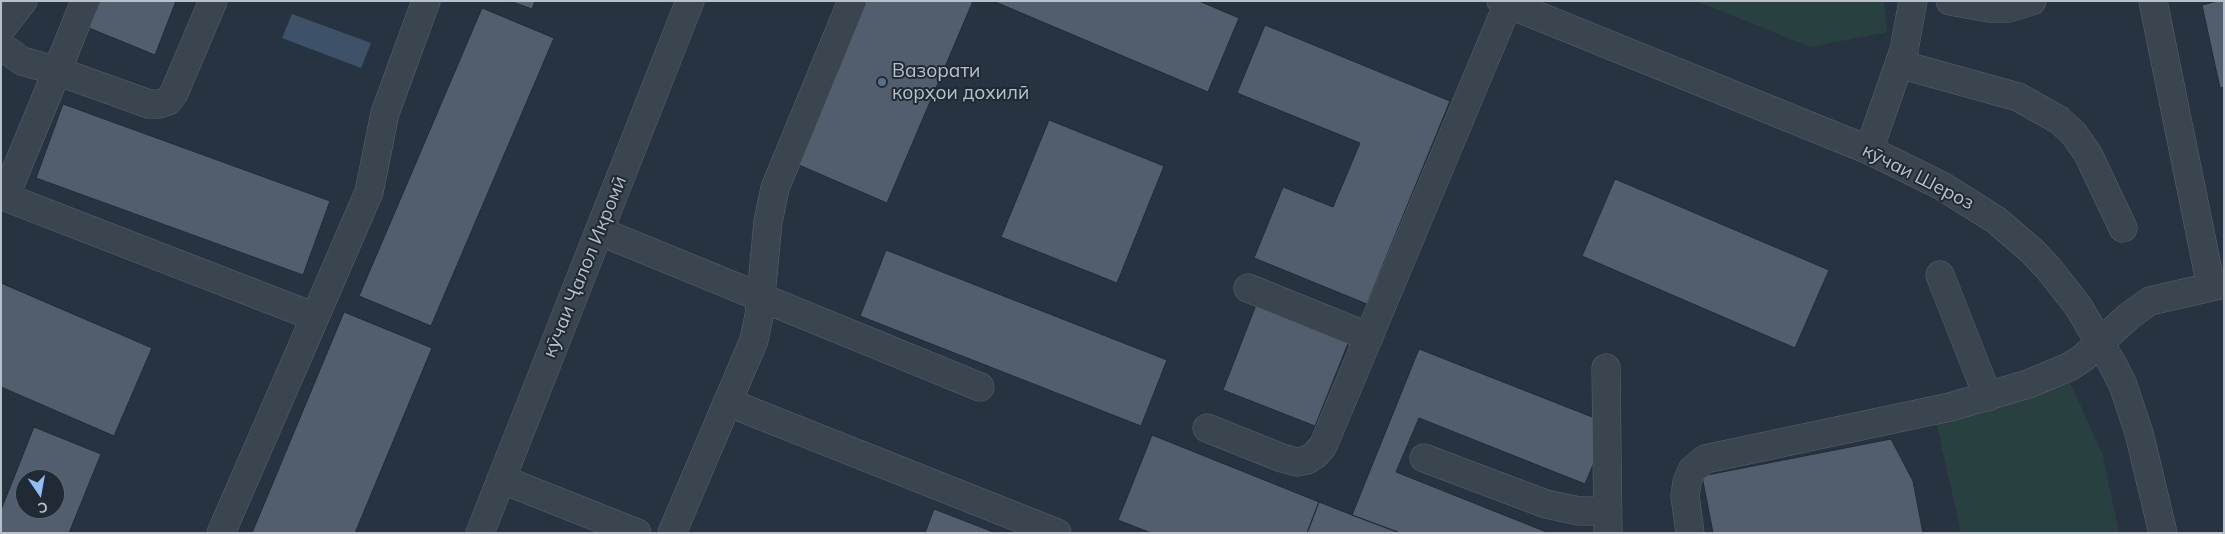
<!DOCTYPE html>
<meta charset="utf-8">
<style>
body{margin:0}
#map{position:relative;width:2225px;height:534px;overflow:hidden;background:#273340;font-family:Mulish,sans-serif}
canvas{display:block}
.frame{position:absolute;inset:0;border:2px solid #b8c0ca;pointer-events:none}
.north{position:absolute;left:15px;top:469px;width:50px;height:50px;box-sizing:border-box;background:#202a35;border:1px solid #5d6671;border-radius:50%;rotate:168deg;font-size:14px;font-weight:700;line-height:20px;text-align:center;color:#b8c0ca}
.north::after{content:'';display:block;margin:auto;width:18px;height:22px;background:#92bef5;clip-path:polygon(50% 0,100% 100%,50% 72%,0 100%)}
</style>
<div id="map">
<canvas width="2225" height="534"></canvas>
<div class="frame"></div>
<div class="north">С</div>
</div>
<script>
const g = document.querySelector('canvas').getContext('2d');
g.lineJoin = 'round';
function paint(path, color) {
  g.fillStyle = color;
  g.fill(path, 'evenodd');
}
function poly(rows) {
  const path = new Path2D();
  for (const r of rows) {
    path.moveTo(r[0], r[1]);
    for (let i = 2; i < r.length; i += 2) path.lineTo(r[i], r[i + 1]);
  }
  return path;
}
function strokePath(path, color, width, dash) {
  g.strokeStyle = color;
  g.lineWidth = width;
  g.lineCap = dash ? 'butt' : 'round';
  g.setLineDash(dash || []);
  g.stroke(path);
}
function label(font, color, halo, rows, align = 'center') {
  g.font = font + ' Mulish,sans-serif';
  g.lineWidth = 4;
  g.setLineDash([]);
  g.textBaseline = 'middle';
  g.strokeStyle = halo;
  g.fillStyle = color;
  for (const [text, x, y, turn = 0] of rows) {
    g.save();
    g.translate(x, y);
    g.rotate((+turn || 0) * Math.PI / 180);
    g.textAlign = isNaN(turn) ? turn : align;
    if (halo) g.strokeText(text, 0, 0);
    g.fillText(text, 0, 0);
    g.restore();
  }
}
const green = poly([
 [1696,1,1884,1,1887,32,1810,47],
 [2070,382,2103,456,2119,533,1961,533,1935,417]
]);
const water = poly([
 [292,14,371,43,361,68,282,38]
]);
const building = poly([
 [100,1,176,1,155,55,89,28,100,1],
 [510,1,535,1,532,9,510,1],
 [861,1,973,1,887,203,792,162,861,1],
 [993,1,1199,1,1239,18,1208,92,993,1],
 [2218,1,2224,1,2224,87,2220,88,2202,5,2218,1],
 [482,8,554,38,431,326,359,296,482,8],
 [1265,25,1450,101,1367,304,1254,258,1283,187,1333,207,1360,143,1237,93,1265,25],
 [63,104,330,201,303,275,36,178,63,104],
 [1049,120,1164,166,1117,283,1001,237,1049,120],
 [1615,179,1829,270,1795,348,1582,256,1615,179],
 [886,250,1167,360,1141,426,860,316,886,250],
 [1,283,152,348,114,436,1,387,1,283],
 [1256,305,1349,341,1315,426,1223,390,1256,305],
 [344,312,432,348,355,533,252,533,344,312],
 [1419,349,1610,424,1585,484,1419,418,1396,472,1549,533,1400,533,1352,515,1419,349],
 [34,427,101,454,69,533,1,533,1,510,34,427],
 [25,479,55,479,55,509,25,509,25,479],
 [1152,435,1319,502,1307,533,1151,533,1118,520,1152,435],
 [1891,439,1913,481,1923,533,1713,533,1702,476,1891,439],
 [1319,502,1352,515,1400,533,1307,533,1319,502],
 [934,509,996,533,925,533,934,509]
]);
const minor = poly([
 [85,1,57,71,149,104,159,104,168,101,174,93,213,1],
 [1501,1,1869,150,1942,186,1996,220,2032,251,2049,269,2078,306,2113,365,2123,385,2139,433,2163,533],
 [1950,1,1989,8,2009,8,2032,1],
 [2153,1,2211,286],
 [1,29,23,1],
 [1,46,22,61,57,71,5,197,315,317,221,533],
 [1899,64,2018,97,2059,120,2074,134,2088,154,2123,228],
 [1869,150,1904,50,1913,1],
 [599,231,980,387],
 [1940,275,1988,397],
 [1248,288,1369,337],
 [315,317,369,192,385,113,426,1],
 [1606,368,1608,533],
 [727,402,1057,533],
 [1207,428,1282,458,1297,462,1307,460,1315,455,1323,446,1508,4],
 [1424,458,1546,504,1579,511,1608,511],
 [501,479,637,533],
 [480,533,690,1],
 [672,533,754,340,759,316,768,222,775,188,852,1],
 [1690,533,1685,496,1687,482,1692,470,1705,459,1950,407,2028,384,2069,367,2083,358,2129,316,2150,301,2224,284]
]);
const markers = [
 [882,82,5,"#5c6f8a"]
];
const poiNames = [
 ["Вазорати",892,71],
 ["корҳои дохилӣ",892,93]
];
const streetNames = [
 ["кӯчаи Шероз",1918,177,27],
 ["кӯчаи Ҷалол Икромӣ",585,267,-68]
];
paint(green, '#294041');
paint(water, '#3d5268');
paint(building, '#525e6d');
strokePath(building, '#222c37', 1);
strokePath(minor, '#59636d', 29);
strokePath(minor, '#3b4550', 28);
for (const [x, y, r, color] of markers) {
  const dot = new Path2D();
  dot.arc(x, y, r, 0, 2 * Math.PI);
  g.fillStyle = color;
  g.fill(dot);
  strokePath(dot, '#202a35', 2);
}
label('19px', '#b8c0ca', '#202a35', poiNames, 'left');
label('19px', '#b8c0ca', '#202a35', streetNames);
</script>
